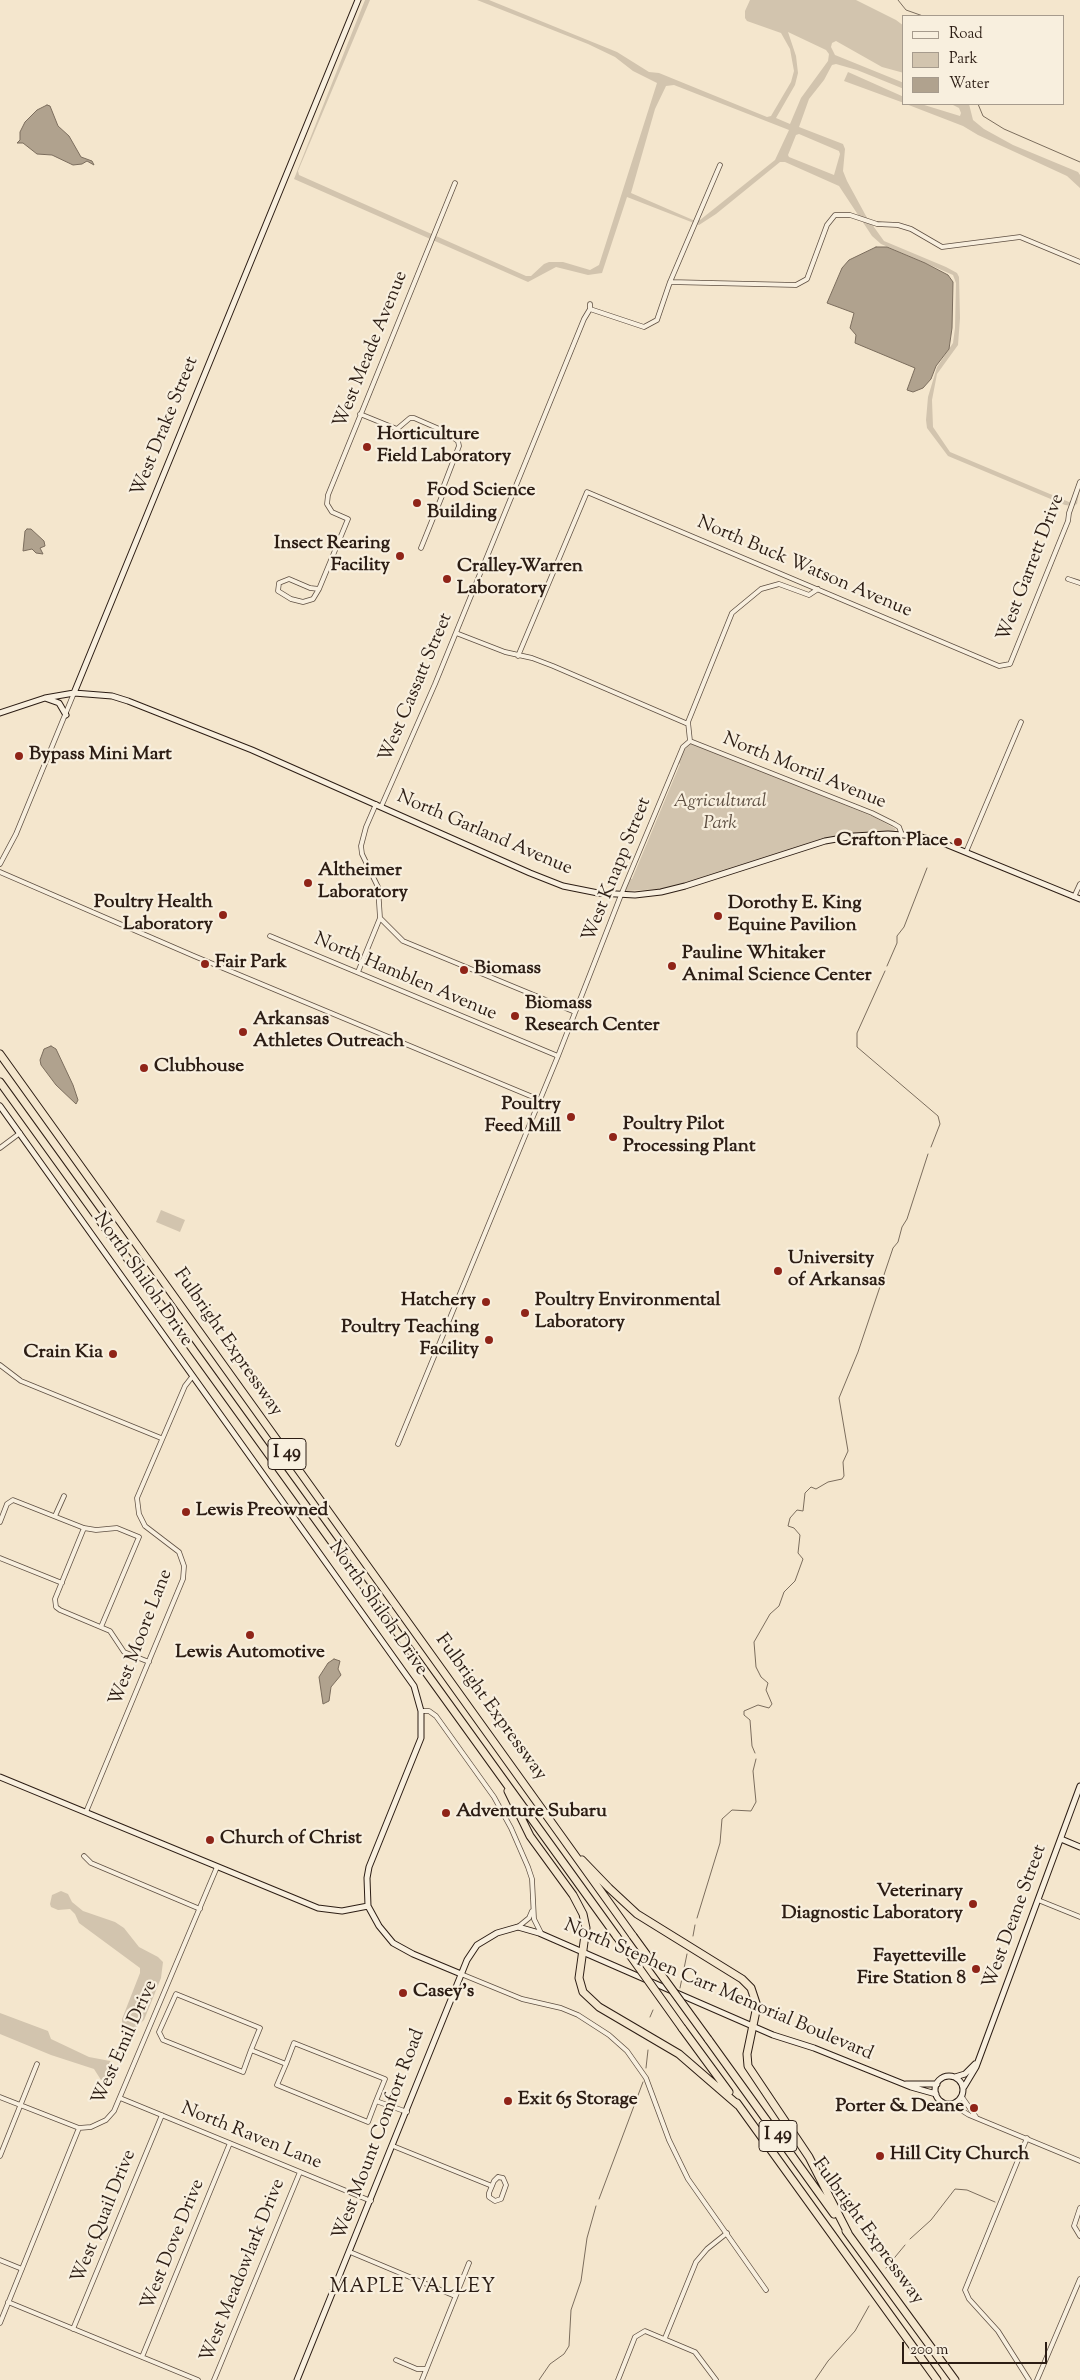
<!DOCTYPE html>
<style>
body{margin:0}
#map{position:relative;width:1080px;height:2380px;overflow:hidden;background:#f4e6cd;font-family:"Sorts Mill Goudy",serif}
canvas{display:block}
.legend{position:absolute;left:902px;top:15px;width:162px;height:90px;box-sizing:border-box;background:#f8efde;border:1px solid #a69b8d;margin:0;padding:6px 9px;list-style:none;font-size:15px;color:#2c1d14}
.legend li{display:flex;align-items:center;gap:10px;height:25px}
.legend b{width:25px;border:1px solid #a69b8d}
.scale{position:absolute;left:902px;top:2342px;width:145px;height:22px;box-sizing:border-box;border:2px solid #2c1d14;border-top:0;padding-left:6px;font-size:15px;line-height:18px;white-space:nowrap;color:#2c1d14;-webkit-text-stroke:4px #f8efde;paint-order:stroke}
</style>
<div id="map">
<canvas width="1080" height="2380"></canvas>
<ul class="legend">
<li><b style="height:6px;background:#f8efde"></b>Road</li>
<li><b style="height:14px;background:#d2c4ae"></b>Park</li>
<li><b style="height:14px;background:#b0a28e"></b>Water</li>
</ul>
<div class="scale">200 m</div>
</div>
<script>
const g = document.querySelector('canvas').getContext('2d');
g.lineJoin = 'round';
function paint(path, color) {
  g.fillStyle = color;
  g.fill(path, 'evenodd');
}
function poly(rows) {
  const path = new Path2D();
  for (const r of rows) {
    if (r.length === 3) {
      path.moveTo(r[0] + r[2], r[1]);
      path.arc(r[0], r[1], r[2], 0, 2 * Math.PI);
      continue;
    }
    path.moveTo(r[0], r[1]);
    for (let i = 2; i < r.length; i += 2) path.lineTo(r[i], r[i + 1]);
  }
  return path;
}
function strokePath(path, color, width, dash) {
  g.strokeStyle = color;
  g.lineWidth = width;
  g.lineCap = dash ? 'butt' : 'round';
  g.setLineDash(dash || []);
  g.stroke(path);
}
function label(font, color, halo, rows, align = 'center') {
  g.font = font + ' "Sorts Mill Goudy",serif';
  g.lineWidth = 4.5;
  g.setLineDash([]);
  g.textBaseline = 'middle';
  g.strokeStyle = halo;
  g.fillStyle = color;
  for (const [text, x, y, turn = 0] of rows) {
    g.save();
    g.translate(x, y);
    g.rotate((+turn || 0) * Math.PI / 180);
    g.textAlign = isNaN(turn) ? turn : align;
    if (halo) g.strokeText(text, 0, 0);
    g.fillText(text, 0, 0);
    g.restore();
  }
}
const green = poly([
 [365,0,370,0,298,171,299,175,526,276,531,276,544,264,549,262,563,262,590,270,599,265,657,83,633,71,615,57,588,44,477,0,489,0,617,52,649,72,659,73,767,117,771,116,791,82,794,71,790,49,781,33,747,21,745,18,745,11,750,0,856,0,896,20,904,26,904,73,882,67,836,41,832,43,831,47,835,55,904,83,904,89,857,70,836,64,832,65,824,80,809,99,799,127,843,144,845,149,843,171,847,181,866,216,884,241,946,267,957,273,959,277,960,318,958,345,937,374,932,400,933,427,950,452,1069,502,1076,498,1080,488,1077,504,1073,506,1065,505,948,456,927,428,926,420,928,397,937,367,953,343,955,328,956,283,953,275,881,244,872,236,839,186,785,162,780,162,716,214,699,225,627,197,602,273,588,275,556,267,528,282,294,179],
 [788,32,826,50,829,54,828,61,801,98,790,124,776,118,795,85,798,73,796,56],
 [674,85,789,130,775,160,700,220,693,220,631,193,655,109,666,86],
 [799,134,839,151,840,154,834,175,789,157,788,155,796,135],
 [848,72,904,97,904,103,844,81],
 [906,104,921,104,960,116,961,113,959,108,951,104,969,104,973,120,984,129,1013,145,1078,172,1080,175,1080,188,1067,176,978,135,963,126],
 [690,744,699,745,874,817,896,829,894,831,862,832,835,836,687,883,661,889,626,891,625,889,629,879,632,879,680,764,678,763,683,751],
 [161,1210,185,1220,180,1232,156,1222],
 [61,1891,68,1894,72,1902,83,1911,115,1922,124,1928,139,1947,158,1957,163,1962,161,1978,144,2020,134,2029,122,2023,122,2019,140,1973,140,1968,79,1923,75,1914,70,1909,58,1910,51,1907,50,1904,52,1895],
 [0,2013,48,2031,51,2039,89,2057,110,2061,113,2067,112,2072,109,2077,101,2080,94,2069,51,2055,0,2034]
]);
const water = poly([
 [47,105,50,106,58,126,69,136,81,157,92,161,94,165,87,161,82,164,73,165,52,155,37,154,23,143,17,143,20,140,20,132,25,122,37,110,47,105],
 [876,247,887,247,925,263,948,275,953,282,952,328,949,349,936,366,931,379,923,388,913,392,907,390,915,368,855,343,856,335,850,328,854,313,827,303,842,268,849,260,876,247],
 [27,529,31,529,44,541,45,546,40,548,43,554,36,553,32,549,23,551,25,531,27,529],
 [51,1046,56,1049,73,1085,78,1100,76,1104,56,1085,41,1065,40,1060,44,1049,51,1046],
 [334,1659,340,1661,338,1669,341,1675,331,1687,329,1701,323,1704,319,1677,328,1663,334,1659]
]);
const stream = poly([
 [898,0,906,10,923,16],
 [978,104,983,116,1004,129,1080,162],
 [887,966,897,943,897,936,904,927,927,868],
 [885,971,857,1033,857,1047,938,1116,940,1124,931,1147],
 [755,1753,752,1746,750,1720,744,1715,744,1711,758,1705,769,1708,772,1704,766,1690,768,1683,761,1677,756,1667,754,1642,770,1614,779,1606,784,1592,795,1581,803,1559,798,1553,800,1535,794,1528,788,1526,790,1518,797,1510,803,1511,805,1493,811,1487,816,1489,828,1482,842,1479,844,1476,843,1462,848,1451,839,1398,858,1352,893,1248,898,1242,902,1227,907,1219,928,1154],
 [697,1918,720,1843,722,1819,732,1810,751,1811,756,1802,753,1771,756,1759],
 [693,1936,695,1925],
 [680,1988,687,1954],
 [650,2017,653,2010],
 [646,2068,648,2050],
 [599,2199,643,2082],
 [910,2239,931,2220,955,2189,967,2190,995,2202],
 [886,2268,905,2245],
 [539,2380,550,2364,564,2354,569,2346,571,2310,581,2281,587,2238,596,2206],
 [815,2380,828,2361,855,2331,869,2306]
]);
const street = poly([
 [670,282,796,285,807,279,827,225,835,215,850,215,877,224,898,225,911,229,942,247,1020,237,1080,262],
 [590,309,644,327,657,320,670,282,720,165],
 [360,414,397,429,410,418,414,418,444,431,458,441,459,446,441,493,442,496,421,548],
 [1068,579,1080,583],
 [319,589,310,588,289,579,279,583,278,591,291,599,303,602,313,599,319,589,348,519,332,512,327,504,328,495,455,183],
 [456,633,505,652,532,658,553,666,688,724],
 [518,656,587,492,999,666,1010,664,1068,521,1069,513,1080,482],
 [690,741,688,722,732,613,761,589,779,584,809,595,818,589],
 [690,741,872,813,894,824,899,827,902,835],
 [381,807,435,684,584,319,590,309,590,304],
 [966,852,1021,722],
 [0,864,16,834,74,693],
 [0,872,194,956,540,1100],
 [1074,897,1080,884],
 [380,918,403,941,575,1012],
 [270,936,558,1056],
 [358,972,380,918,378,887,362,854,361,846,366,827,376,804],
 [0,1148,20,1133],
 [0,1365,21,1381,161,1438],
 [398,1444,558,1056,621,895,683,747,690,741],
 [55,1516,64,1496],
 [0,1522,7,1504,13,1500,84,1528,96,1530,117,1528,139,1537,101,1627],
 [84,1528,55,1599,56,1607,60,1610,110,1631,124,1652,149,1662],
 [0,1558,62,1583],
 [421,1711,429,1711,436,1716,494,1797,511,1828,528,1867,532,1879,534,1919,541,1933],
 [86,1812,183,1579,184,1566,179,1552,145,1526,139,1514,137,1498,185,1386,192,1377],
 [84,1856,91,1863,200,1909],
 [1038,1900,1080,1917],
 [518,1927,529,1918,532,1911],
 [461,1974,522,1999,561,2008,578,2015,609,2035,627,2051,646,2078,669,2140,688,2179,766,2290],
 [251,2050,243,2072,163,2040,159,2032,176,1994,260,2028,251,2050,286,2064,294,2043,385,2079,376,2101,407,2112],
 [286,2064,277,2085,368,2122,376,2101],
 [0,2097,79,2128,91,2127,106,2120,114,2111,217,1867],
 [962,2097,976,2117],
 [120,2098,371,2201],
 [953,2105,969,2115,1080,2161],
 [1027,2138,965,2290,969,2299,998,2331,1029,2380],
 [393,2146,492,2186],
 [0,2156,37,2064],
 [498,2177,503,2178,506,2185,501,2199,495,2201,489,2197,489,2193,494,2181,498,2177],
 [1080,2208,1074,2226,1080,2236],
 [350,2252,455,2296],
 [0,2260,22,2269],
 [8,2302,198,2380],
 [0,2323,79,2128],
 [73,2329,162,2115],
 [665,2338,696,2262,707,2249,727,2233],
 [142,2357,230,2143],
 [396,2360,417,2369,425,2369],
 [214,2380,300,2172],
 [422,2380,469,2263],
 [618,2380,635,2337,645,2331,695,2352,716,2380],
 [1037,2380,1080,2279]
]);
const secondary = poly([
 [74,693,358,0],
 [45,698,59,703,66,715],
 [0,713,45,698,74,693,112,696,128,701,252,750,530,873,563,886,598,893,635,895,661,892,685,886,825,841,854,836,888,834,917,836,943,843,1080,899],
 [0,1106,414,1686,421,1711,421,1738,369,1867,367,1878,368,1906,379,1926,393,1943,413,1954,461,1974],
 [0,1777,318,1908,342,1911,368,1906],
 [1061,1839,1080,1847],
 [949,2090,14],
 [955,2077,965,2074,975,2064],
 [906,2084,937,2084],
 [964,2087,976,2067,1080,1786],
 [297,2380,467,1960,477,1945,497,1933,518,1927,539,1933,773,2035,814,2048,911,2087,936,2094]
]);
const highway = poly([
 [0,1054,633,1936],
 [0,1082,617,1937],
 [508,1791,530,1836,573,1895,583,1914,586,1928,579,1978,583,1992,599,2007,679,2054,738,2105],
 [582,1860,609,1888,637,1914,742,1979,751,1988,757,2006,747,2054,748,2066,809,2157,848,2233],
 [682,2028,729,2092],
 [708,2039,834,2214],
 [737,2103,937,2380],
 [846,2231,955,2380]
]);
const highwayBridge = poly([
 [633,1936,708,2039],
 [617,1937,682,2028]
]);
const markers = [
 [367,447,5,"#8f2418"],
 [417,503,5,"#8f2418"],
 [400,556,5,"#8f2418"],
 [447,579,5,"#8f2418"],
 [19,756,5,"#8f2418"],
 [958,842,5,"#8f2418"],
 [308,883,5,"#8f2418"],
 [223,915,5,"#8f2418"],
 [718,916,5,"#8f2418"],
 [205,964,5,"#8f2418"],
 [672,966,5,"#8f2418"],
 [464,970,5,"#8f2418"],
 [515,1016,5,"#8f2418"],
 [243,1032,5,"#8f2418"],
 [144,1068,5,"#8f2418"],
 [571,1117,5,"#8f2418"],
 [613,1137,5,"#8f2418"],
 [778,1271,5,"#8f2418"],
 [486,1302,5,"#8f2418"],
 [525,1313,5,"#8f2418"],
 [489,1340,5,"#8f2418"],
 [113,1354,5,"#8f2418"],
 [186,1512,5,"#8f2418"],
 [250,1635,5,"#8f2418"],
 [446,1813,5,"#8f2418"],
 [210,1840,5,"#8f2418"],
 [973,1904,5,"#8f2418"],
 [976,1969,5,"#8f2418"],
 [403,1993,5,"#8f2418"],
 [508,2101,5,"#8f2418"],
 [974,2108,5,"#8f2418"],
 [880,2156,5,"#8f2418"]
];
const shields = [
 [287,1454,38],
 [778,2136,38]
];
const shieldNames = [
 ["I 49",287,1454],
 ["I 49",778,2136]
];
const streetNames = [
 ["West Meade Avenue",372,350,-68],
 ["West Drake Street",166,427,-68],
 ["North Buck Watson Avenue",804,568,23],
 ["West Garrett Drive",1032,568,-69],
 ["West Cassatt Street",417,688,-67],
 ["North Morril Avenue",804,772,22],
 ["North Garland Avenue",484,834,23],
 ["West Knapp Street",618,870,-68],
 ["North Hamblen Avenue",405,978,23],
 ["North Shiloh Drive",142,1280,55],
 ["Fulbright Expressway",227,1343,55],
 ["North Shiloh Drive",377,1609,55],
 ["West Moore Lane",142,1638,-69],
 ["Fulbright Expressway",490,1708,54],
 ["West Deane Street",1016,1917,-70],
 ["North Stephen Carr Memorial Boulevard",718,1991,23],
 ["West Emil Drive",126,2043,-66],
 ["West Mount Comfort Road",380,2135,-69],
 ["North Raven Lane",251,2137,22],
 ["West Quail Drive",105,2217,-68],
 ["Fulbright Expressway",867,2232,54],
 ["West Dove Drive",174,2245,-68],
 ["West Meadowlark Drive",244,2271,-68]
];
const poiNames = [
 ["Horticulture",377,436],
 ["Field Laboratory",377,458],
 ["Food Science",427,492],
 ["Building",427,514],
 ["Insect Rearing",390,545,"right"],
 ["Facility",390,567,"right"],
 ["Cralley-Warren",457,568],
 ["Laboratory",457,590],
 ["Bypass Mini Mart",29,756],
 ["Crafton Place",948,842,"right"],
 ["Altheimer",318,872],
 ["Laboratory",318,894],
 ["Poultry Health",213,904,"right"],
 ["Laboratory",213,926,"right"],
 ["Dorothy E. King",728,905],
 ["Equine Pavilion",728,927],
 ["Pauline Whitaker",682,955],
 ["Animal Science Center",682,977],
 ["Fair Park",215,964],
 ["Biomass",474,970],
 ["Biomass",525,1005],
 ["Research Center",525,1027],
 ["Arkansas",253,1021],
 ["Athletes Outreach",253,1043],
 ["Clubhouse",154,1068],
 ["Poultry",561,1106,"right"],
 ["Feed Mill",561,1128,"right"],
 ["Poultry Pilot",623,1126],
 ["Processing Plant",623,1148],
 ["University",788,1260],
 ["of Arkansas",788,1282],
 ["Hatchery",476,1302,"right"],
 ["Poultry Environmental",535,1302],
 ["Laboratory",535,1324],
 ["Poultry Teaching",479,1329,"right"],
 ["Facility",479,1351,"right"],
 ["Crain Kia",103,1354,"right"],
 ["Lewis Preowned",196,1512],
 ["Lewis Automotive",250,1654,"center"],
 ["Adventure Subaru",456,1813],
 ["Church of Christ",220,1840],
 ["Veterinary",963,1893,"right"],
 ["Diagnostic Laboratory",963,1915,"right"],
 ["Fayetteville",966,1958,"right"],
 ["Fire Station 8",966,1980,"right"],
 ["Casey's",413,1993],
 ["Exit 65 Storage",518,2101],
 ["Porter & Deane",964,2108,"right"],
 ["Hill City Church",890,2156]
];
const parkNames = [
 ["Agricultural",720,803],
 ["Park",720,825]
];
const neighbourhoodNames = [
 ["MAPLE VALLEY",413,2289]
];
paint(green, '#d2c4ae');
paint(water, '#b0a28e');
strokePath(water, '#7b6d5d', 1);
strokePath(stream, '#7b6d5d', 1);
strokePath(street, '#5e4f42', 5.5);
strokePath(secondary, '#2c1d14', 7);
strokePath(highway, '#2c1d14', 9);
strokePath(street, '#f8efde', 4);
strokePath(secondary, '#f8efde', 5);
strokePath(highway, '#f4e6cd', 7);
strokePath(highwayBridge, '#2c1d14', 9, []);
strokePath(highwayBridge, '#f4e6cd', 7);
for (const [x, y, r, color] of markers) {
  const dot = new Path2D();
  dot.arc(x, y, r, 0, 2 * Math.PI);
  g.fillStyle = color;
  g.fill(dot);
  strokePath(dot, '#f8efde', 2);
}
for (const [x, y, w] of shields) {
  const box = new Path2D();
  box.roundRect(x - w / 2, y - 15.5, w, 31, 4);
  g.fillStyle = '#f8efde';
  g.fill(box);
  strokePath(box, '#2c1d14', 1);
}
label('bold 18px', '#2c1d14', null, shieldNames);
label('19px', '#2c1d14', '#f8efde', streetNames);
label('bold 19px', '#2c1d14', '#f8efde', poiNames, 'left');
label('italic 19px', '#5e4f42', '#f8efde', parkNames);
g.letterSpacing = '1px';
label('20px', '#2c1d14', '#f8efde', neighbourhoodNames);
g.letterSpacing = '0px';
</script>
